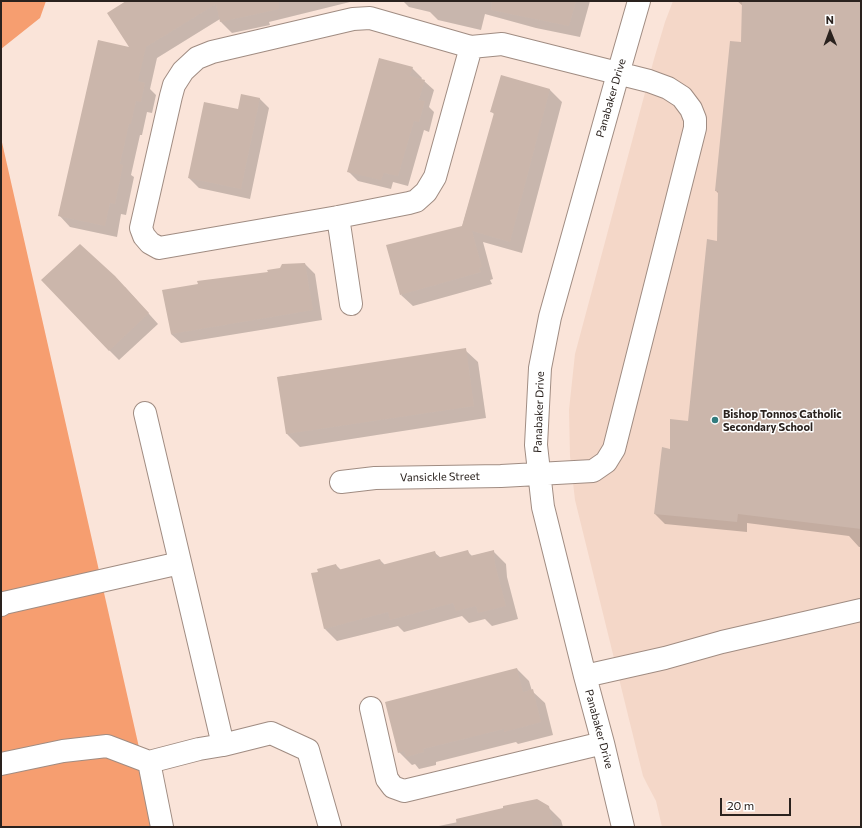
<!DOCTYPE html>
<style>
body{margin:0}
#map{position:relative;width:862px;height:828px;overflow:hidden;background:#fae4d9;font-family:Commissioner,sans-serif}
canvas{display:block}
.frame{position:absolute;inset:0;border:2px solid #2a221e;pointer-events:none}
.north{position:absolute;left:810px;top:12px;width:40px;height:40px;-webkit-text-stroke:3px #fff;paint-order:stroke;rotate:359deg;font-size:11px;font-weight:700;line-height:16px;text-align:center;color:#2a221e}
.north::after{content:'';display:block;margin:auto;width:14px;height:18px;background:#2a221e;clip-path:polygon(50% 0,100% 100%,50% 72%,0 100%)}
.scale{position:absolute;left:720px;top:798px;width:71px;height:18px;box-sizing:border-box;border:2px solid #2a221e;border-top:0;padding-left:5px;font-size:12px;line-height:14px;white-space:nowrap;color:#2a221e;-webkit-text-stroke:3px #fff;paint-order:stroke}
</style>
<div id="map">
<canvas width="862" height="828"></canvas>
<div class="frame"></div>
<div class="north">N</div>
<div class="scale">20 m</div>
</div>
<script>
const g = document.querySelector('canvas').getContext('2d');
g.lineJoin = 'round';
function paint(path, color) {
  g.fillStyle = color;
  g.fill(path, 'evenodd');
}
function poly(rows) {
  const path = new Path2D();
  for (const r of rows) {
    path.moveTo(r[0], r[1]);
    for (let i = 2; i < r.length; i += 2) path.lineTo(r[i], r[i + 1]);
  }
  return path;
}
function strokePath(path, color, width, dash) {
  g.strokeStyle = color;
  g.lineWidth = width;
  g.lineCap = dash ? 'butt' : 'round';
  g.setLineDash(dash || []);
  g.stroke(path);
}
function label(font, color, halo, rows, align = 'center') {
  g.font = font + ' Commissioner,sans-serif';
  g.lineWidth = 3;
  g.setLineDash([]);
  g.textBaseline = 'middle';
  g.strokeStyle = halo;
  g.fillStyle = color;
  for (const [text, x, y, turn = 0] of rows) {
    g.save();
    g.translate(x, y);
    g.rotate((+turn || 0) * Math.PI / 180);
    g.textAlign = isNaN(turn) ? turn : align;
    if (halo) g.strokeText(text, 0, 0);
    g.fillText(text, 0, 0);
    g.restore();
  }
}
const built = poly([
 [673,1,861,1,861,827,662,827,656,801,647,784,643,776,575,500,570,456,569,410,575,354,654,59,665,22]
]);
const forest = poly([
 [1,1,46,1,40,18,1,49],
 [1,138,57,385,157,827,1,827]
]);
const shadow = poly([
 [128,1,349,1,350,2,269,22,270,25,232,33,221,22,220,19,157,58,150,89,156,95,152,113,147,112,142,135,140,135,131,175,134,177,126,215,121,214,117,237,70,227,59,215,131,49],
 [403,1,590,1,580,37,536,28,485,14,481,30,438,20,430,12,409,7],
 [737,1,861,1,861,547,859,547,849,536,747,523,747,532,665,524,655,514,671,450,689,422,718,242,719,194,716,191,742,43,743,6],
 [412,68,422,78,421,80,424,81,434,90,429,107,434,112,429,132,424,130,408,186,393,182,391,189,358,181,348,171],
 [501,77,550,90,562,102,522,253,483,242,493,279,490,280,492,284,413,306,401,295,462,227,495,115,492,112],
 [259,98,269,108,250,199,199,188,189,178,239,110],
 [305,264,315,274,322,320,181,343,171,334,269,273],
 [125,287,158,324,119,360,109,350],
 [465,350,478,362,486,418,300,447,287,434,278,377],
 [493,551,506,564,507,577,518,619,492,626,485,619,469,623,462,616,404,632,398,626,337,641,325,629,319,572,336,565,341,570,380,560,385,565,435,553,441,558,468,552,472,556],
 [517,669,529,681,532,691,545,703,553,735,518,744,516,742,436,762,436,765,419,769,415,764,412,765,399,752],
 [548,807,561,820,563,827,434,827,463,821]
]);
const building = poly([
 [126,1,279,1,279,9,220,22,216,4,146,47,138,81,145,83,141,102,136,101,131,124,129,124,120,164,123,165,115,204,110,203,105,226,58,216,98,40,129,47,107,13],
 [492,1,576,1,569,26,491,10],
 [742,1,861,1,861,529,738,514,737,522,654,514,662,447,670,449,670,419,688,421,707,239,717,241,718,191,715,191,730,41,741,42],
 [379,58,413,67,410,76,425,80,419,100,425,101,419,122,414,121,398,176,384,173,381,180,347,172],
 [501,75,550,89,510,242,472,231,482,267,479,268,481,272,400,295,386,245,462,226,494,113,490,112],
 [241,94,260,98,241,189,188,178,204,102,238,109],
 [80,244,115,276,149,313,109,351,41,280],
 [305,263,313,310,171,334,162,290,198,284,197,281,268,272,267,270,280,268,282,264],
 [466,348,474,406,286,434,277,377],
 [468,550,470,556,494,550,495,564,506,606,478,613,476,606,456,611,453,603,390,620,388,612,324,629,311,573,318,572,317,569,336,564,338,570,380,559,382,565,435,551,437,558],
 [517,668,523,692,533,689,541,722,504,732,504,729,423,749,424,752,406,757,404,751,398,753,385,702],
 [537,799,549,806,553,827,457,827,456,819,503,808,503,806]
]);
const minor = poly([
 [338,217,351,304],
 [145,413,223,745,199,749,149,762,162,827],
 [341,482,375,478,501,476,593,471,606,462,614,449,695,128,695,119,691,109,682,97,668,88,649,81,502,44,471,47,370,18,353,19,212,52,197,58,183,71,174,85,171,96,141,228,144,236,150,243,159,248,338,217,409,203,416,201,426,192,435,177,471,47],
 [1,605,4,603,180,563],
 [585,676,665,658,722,642,861,610],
 [371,708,387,779,393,787,404,791,603,743],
 [223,745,271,733,308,750,330,827],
 [1,764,63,751,107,746,149,762],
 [623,827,603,743,585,676,543,507,536,445,540,368,550,317,618,74,639,1]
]);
const markers = [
 [715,420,4,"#327c7e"]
];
const streetNames = [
 ["Panabaker Drive",611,98,-74],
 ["Panabaker Drive",539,412,-88],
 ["Vansickle Street",440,477,-1],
 ["Panabaker Drive",599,729,75]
];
const poiNames = [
 ["Bishop Tonnos Catholic",723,414],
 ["Secondary School",723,427]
];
paint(built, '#f4d7c8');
paint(forest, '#f69e70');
paint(shadow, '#0003');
paint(building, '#cbb6ab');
strokePath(minor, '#a08c82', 24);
strokePath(minor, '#fff', 22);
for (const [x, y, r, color] of markers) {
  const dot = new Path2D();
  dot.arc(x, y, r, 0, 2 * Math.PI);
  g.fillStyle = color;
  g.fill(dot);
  strokePath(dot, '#fff', 1.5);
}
label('11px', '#2a221e', '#fff', streetNames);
label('bold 11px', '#2a221e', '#fff', poiNames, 'left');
</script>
